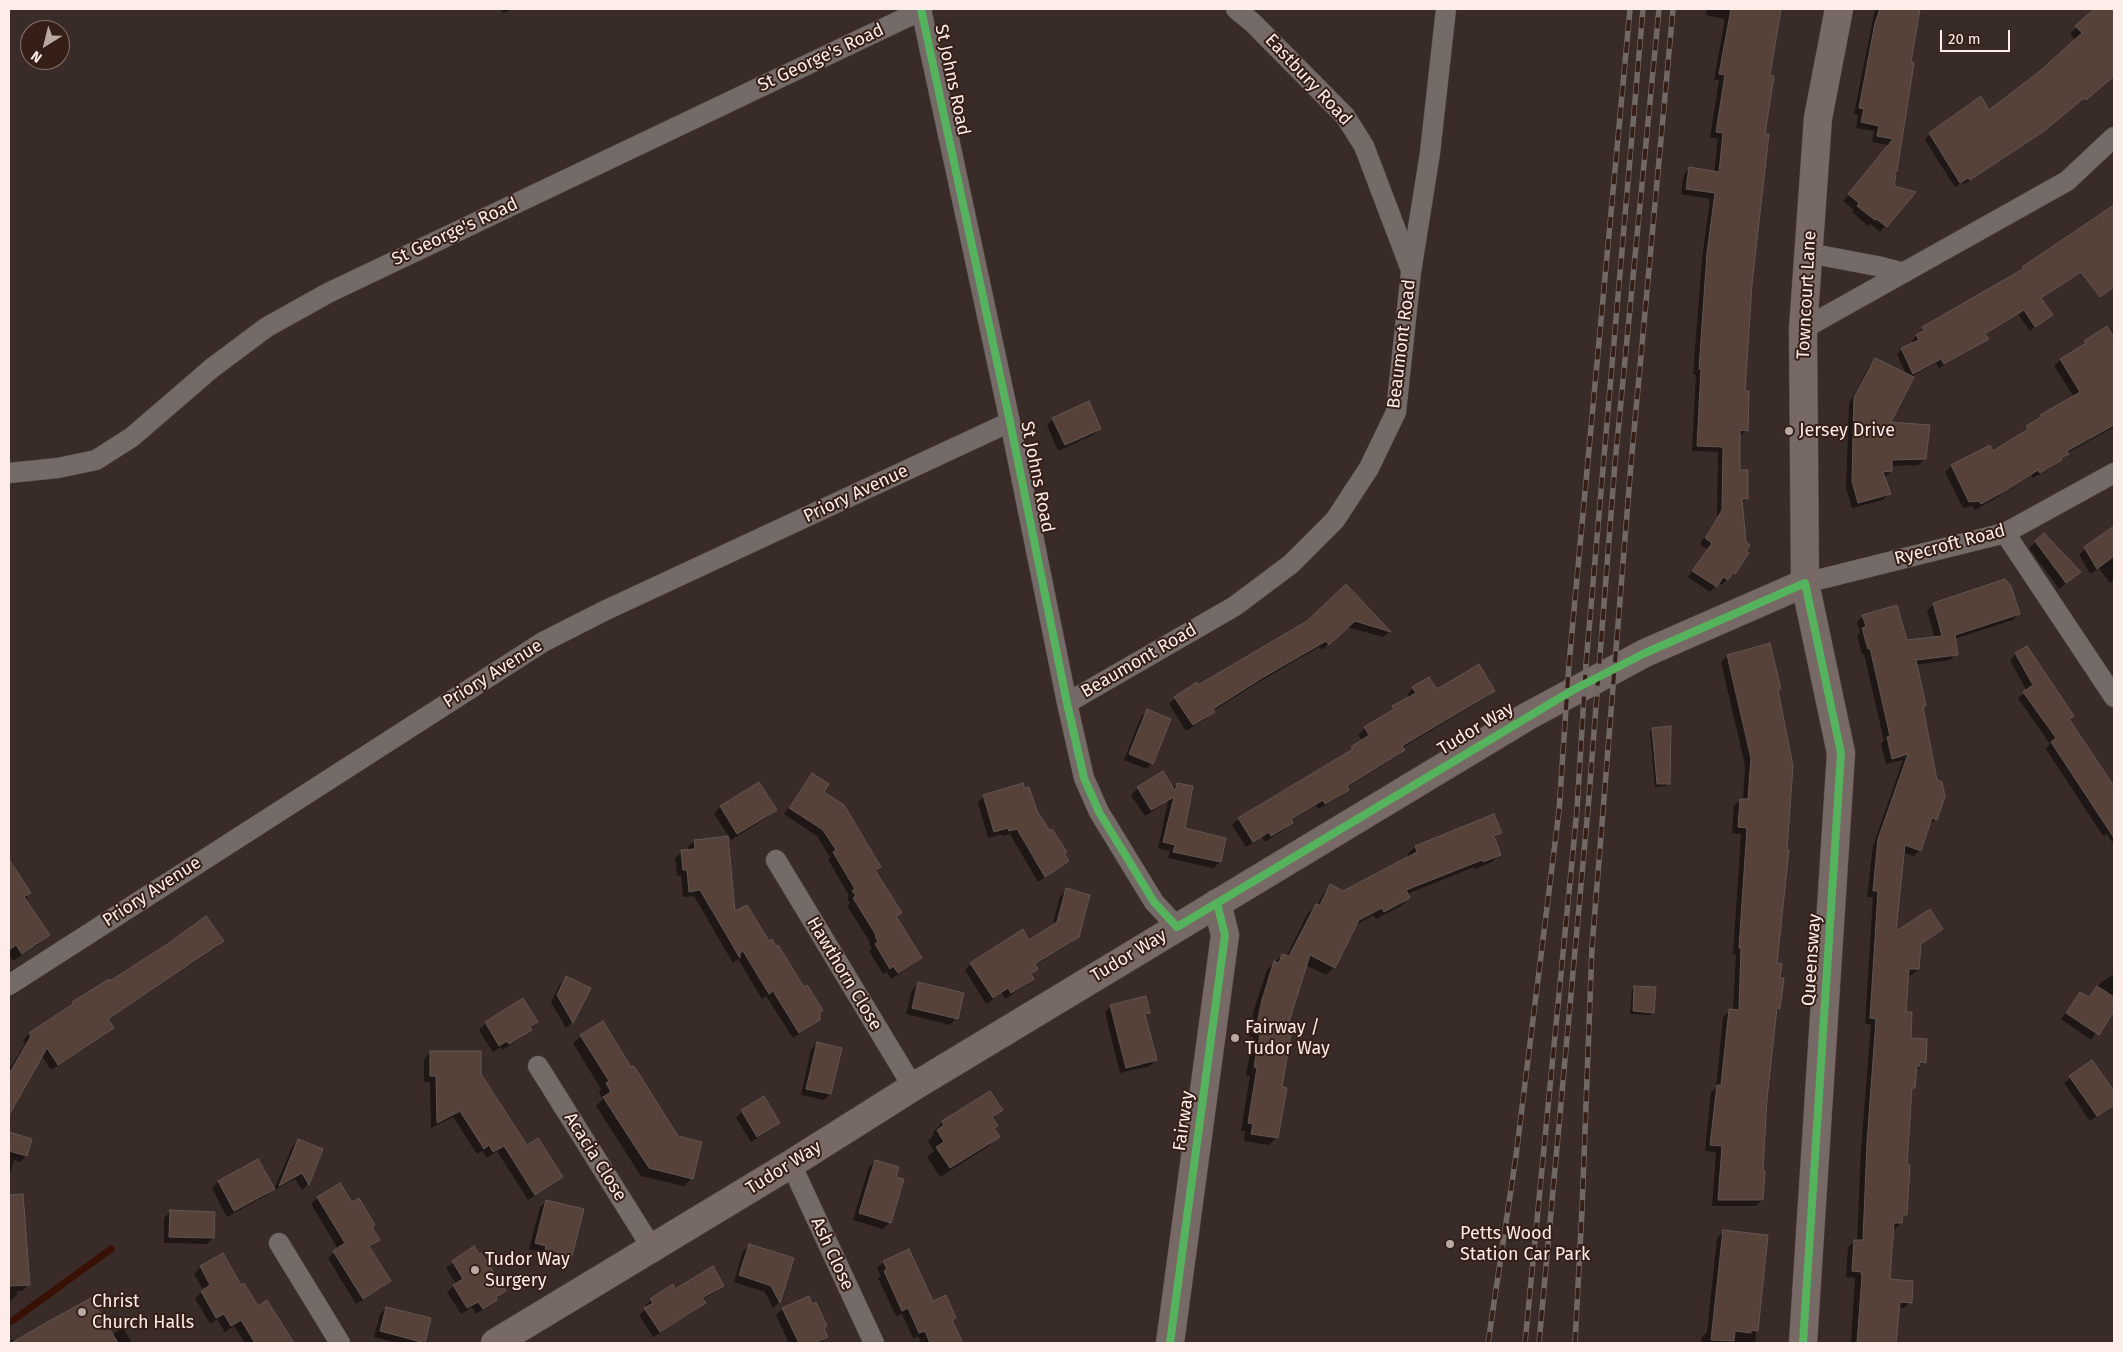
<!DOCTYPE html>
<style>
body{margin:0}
#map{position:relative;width:2123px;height:1352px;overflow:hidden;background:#392c28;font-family:"Fira Sans",sans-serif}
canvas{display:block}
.frame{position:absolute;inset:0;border:10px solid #fdede8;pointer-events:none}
.north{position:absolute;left:20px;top:20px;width:50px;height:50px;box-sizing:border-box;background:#351f17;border:1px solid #85716b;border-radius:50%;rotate:216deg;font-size:14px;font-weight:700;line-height:20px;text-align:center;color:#fdede8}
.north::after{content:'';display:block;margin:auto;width:18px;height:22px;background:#b8a9a5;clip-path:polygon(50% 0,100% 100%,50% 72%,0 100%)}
.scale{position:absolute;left:1940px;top:30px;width:70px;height:22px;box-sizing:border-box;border:2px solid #fdede8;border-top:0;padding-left:6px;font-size:15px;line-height:18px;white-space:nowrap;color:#fdede8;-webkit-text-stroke:4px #351f17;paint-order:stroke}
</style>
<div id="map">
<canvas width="2123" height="1352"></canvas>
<div class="frame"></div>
<div class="north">N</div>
<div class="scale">20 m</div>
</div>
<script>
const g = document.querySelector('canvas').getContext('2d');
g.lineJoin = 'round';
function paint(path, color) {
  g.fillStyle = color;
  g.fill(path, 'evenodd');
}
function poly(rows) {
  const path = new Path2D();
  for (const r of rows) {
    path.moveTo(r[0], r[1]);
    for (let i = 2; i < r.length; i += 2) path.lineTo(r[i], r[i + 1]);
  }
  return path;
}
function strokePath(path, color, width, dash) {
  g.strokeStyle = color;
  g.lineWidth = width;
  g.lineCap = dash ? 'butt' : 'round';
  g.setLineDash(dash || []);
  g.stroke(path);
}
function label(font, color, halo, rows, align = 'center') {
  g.font = font + ' "Fira Sans",sans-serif';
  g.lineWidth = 4;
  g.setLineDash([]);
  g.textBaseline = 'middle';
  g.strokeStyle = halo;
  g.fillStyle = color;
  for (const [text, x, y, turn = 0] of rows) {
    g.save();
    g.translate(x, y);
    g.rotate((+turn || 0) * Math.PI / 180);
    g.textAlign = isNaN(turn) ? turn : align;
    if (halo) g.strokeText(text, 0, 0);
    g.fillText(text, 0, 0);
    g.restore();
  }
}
const shadow = poly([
 [501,9,513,9,503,13],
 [1707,9,1780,9,1769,76,1764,135,1768,135,1748,322,1744,392,1747,430,1739,436,1739,471,1747,499,1741,504,1745,552,1747,553,1734,574,1721,585,1718,583,1710,592,1688,577,1707,549,1700,544,1717,517,1718,452,1692,451,1696,375,1693,374,1702,260,1710,199,1681,194,1684,174,1690,168,1714,173,1718,139,1710,137,1719,80,1714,80,1725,19,1706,15],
 [1875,9,1916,9,1911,33,1893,173,1893,187,1914,193,1880,232,1870,224,1868,226,1852,212,1854,210,1843,201,1889,145,1872,142,1874,131,1856,128,1858,115,1854,114],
 [2100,9,2114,9,2114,65,2101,77,2070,33],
 [2085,97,2044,131,1964,184,1963,182,1955,187,1925,140,1930,134,1989,111],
 [2114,207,2114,267,2092,283,2103,216],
 [2045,254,2063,282,2041,299,2051,315,2030,331,2018,314,1985,335,1987,338,1982,343,1939,368,1936,363,1911,377,1889,423,1925,459,1918,465,1891,466,1891,471,1884,478,1889,494,1883,500,1852,508,1846,488,1849,404,1869,366,1875,359,1906,374,1897,354,1902,349,1914,343,1912,341,1923,328,2018,273],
 [2098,337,2114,363,2114,427,2067,453,2054,466,2033,478,2031,475,1998,497,1975,510,1973,506,1963,508,1945,472,1951,466,1989,447,1992,453,2022,435,2021,433,2041,416,2074,397,2054,366,2060,360],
 [1053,419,1100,428,1093,435,1058,451,1047,425],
 [2114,527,2114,580,2110,583,2099,568,2090,574,2079,554],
 [2044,535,2079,572,2059,589,2029,548],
 [1346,586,1389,632,1383,637,1347,627,1322,650,1319,647,1254,685,1213,711,1207,718,1186,731,1169,704,1175,698,1198,687,1308,622],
 [1934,604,2019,613,2013,620,1954,639,1956,654,1950,660,1915,665,1924,706,1922,708,1936,819,1929,825,1920,850,1914,856,1903,853,1894,933,1941,928,1920,946,1918,969,1912,975,1908,975,1905,1013,1909,1039,1924,1062,1918,1069,1916,1068,1914,1087,1911,1090,1906,1166,1905,1215,1901,1219,1901,1223,1895,1229,1892,1229,1889,1280,1910,1302,1904,1308,1898,1308,1895,1343,1851,1343,1855,1278,1846,1277,1848,1247,1855,1241,1857,1241,1861,1150,1871,1024,1865,1024,1873,897,1867,897,1873,846,1903,760,1886,764,1881,744,1884,741,1864,654,1862,655,1857,635,1860,632,1857,622,1863,616,1906,642,1935,638,1927,611],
 [2016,654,2073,716,2068,720,2114,789,2114,845,2107,834,2103,836,2046,749,2050,744,2018,698,2027,691,2010,660],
 [1727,656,1780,689,1777,692,1775,964,1779,1008,1776,1011,1766,1099,1761,1172,1762,1200,1756,1206,1712,1206,1716,1152,1705,1151,1711,1092,1716,1088,1723,1017,1730,1011,1733,1011,1736,954,1733,954,1741,834,1732,833,1734,806,1740,800,1743,800,1745,765,1721,662],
 [1413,688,1493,691,1487,697,1402,748,1403,750,1397,756,1346,788,1347,790,1341,796,1318,809,1316,805,1290,820,1292,823,1285,829,1265,842,1262,837,1246,847,1232,825,1238,819,1345,754,1363,741,1358,735,1365,728,1409,698,1407,695],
 [1147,710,1152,763,1146,769,1124,760,1141,717],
 [1653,729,1669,783,1666,786,1655,787,1650,732],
 [1162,773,1172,789,1177,784,1183,829,1225,838,1220,862,1213,868,1168,858,1170,851,1158,848,1168,801,1145,816,1131,795,1138,788],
 [812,774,822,792,879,866,875,871,900,913,895,918,920,958,914,964,891,979,887,972,883,974,869,951,872,948,869,944,870,942,847,906,850,903,847,898,849,896,828,859,830,857,817,836,784,814,806,781],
 [759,783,775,809,769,816,731,840,714,814,720,807],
 [984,796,1036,812,1068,861,1038,882,1010,834,1003,836,1002,834,988,838,978,802],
 [1500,833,1494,839,1500,854,1492,862,1475,869,1474,867,1407,894,1409,898,1401,906,1376,919,1373,915,1356,925,1334,967,1326,975,1306,965,1287,1023,1277,1137,1269,1145,1244,1141,1245,1131,1241,1131,1250,1076,1246,1075,1253,1037,1249,1037,1254,1009,1267,970,1282,955,1286,957,1308,913,1317,906,1323,894,1331,886,1343,892,1408,858,1407,855,1415,847],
 [694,841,734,913,768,943,819,1019,812,1026,793,1038,766,996,762,999,738,959,733,963,694,896,683,897,681,875,677,876,675,858,682,852,688,851,688,847],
 [11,860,29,893,25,901,48,935,39,944,13,961,9,955,9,861],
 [1066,890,1078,936,1071,943,1034,966,1037,969,1031,975,1033,979,1026,985,1005,999,1002,993,986,1004,965,970,971,964,1029,942,1052,927,1060,896],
 [223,941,216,948,107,1020,112,1028,106,1034,51,1070,42,1056,9,1113,9,1064,12,1066,25,1043,23,1040,29,1034,67,1010,73,1003,110,983],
 [2114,974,2114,1009,2091,1040,2061,1019,2081,993,2088,998,2100,983],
 [567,977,589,988,572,1022,566,1028,551,1002,560,984],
 [918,984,956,1018,950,1025,906,1014,912,990],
 [1635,987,1652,1013,1650,1015,1630,1014,1632,990],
 [523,1000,537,1022,524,1036,502,1050,501,1047,493,1052,479,1030,486,1023],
 [1111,1006,1149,1013,1145,1017,1156,1059,1150,1066,1120,1073,1105,1012],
 [581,1036,692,1178,684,1186,641,1176,596,1106,603,1099,599,1092,601,1089,573,1043],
 [817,1043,830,1094,824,1100,801,1095,811,1050],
 [430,1053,480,1075,526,1147,562,1176,555,1183,528,1200,497,1151,487,1158,482,1151,477,1154,453,1117,431,1128,430,1082,424,1082,424,1059],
 [2092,1062,2114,1094,2114,1105,2090,1121,2064,1083],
 [990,1093,1001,1110,992,1119,993,1129,998,1136,989,1146,940,1177,927,1157,934,1151,928,1141,934,1134,933,1132,943,1122],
 [742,1111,779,1123,772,1129,751,1142,736,1118],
 [9,1134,31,1140,26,1156,20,1162,14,1160,9,1177],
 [298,1140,322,1150,308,1184,302,1190,295,1179,274,1190,292,1147],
 [258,1160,273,1188,267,1195,227,1217,212,1188,218,1182],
 [875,1161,895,1178,890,1222,883,1229,853,1220,869,1167],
 [339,1185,378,1240,369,1248,390,1281,383,1287,356,1304,328,1258,338,1249,311,1204,317,1198],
 [547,1201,570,1255,564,1261,540,1255,541,1252,529,1249,540,1207],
 [9,1203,11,1203,29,1284,22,1291,17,1291,17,1295,9,1302],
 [171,1211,213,1238,207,1244,164,1243,164,1218],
 [1724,1232,1766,1236,1755,1343,1701,1343,1702,1337,1707,1332,1717,1238],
 [750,1245,792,1259,779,1302,773,1308,765,1292,734,1282,743,1251],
 [474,1248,504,1291,489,1306,476,1314,472,1307,461,1314,447,1292,456,1284,446,1268],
 [223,1255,241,1286,257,1307,290,1340,286,1343,245,1343,234,1326,225,1332,217,1319,210,1324,195,1298,204,1291,194,1274,200,1267],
 [884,1262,932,1302,954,1318,951,1321,961,1343,921,1343,918,1336,913,1338,902,1314,896,1316,878,1278,881,1276,877,1268],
 [672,1286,675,1290,723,1286,717,1291,702,1300,704,1303,698,1309,653,1337,639,1315,647,1308,645,1306,651,1300],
 [386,1308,424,1342,397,1343,374,1337,380,1314],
 [783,1309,823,1329,826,1337,822,1341,824,1343,789,1343,776,1315],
 [123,1328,132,1343,9,1343,9,1340,111,1335]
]);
const stream = poly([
 [9,1322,12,1321,111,1249]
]);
const building = poly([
 [1731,9,1781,9,1770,75,1774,76,1765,134,1769,134,1752,284,1745,391,1749,391,1748,431,1740,430,1740,470,1748,470,1748,499,1742,499,1746,542,1750,545,1746,551,1749,553,1735,574,1733,573,1728,580,1723,577,1717,587,1692,571,1712,543,1705,538,1722,510,1723,447,1697,446,1701,369,1699,369,1707,253,1715,193,1686,189,1689,167,1719,172,1723,133,1716,132,1725,75,1719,74,1731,9],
 [1880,9,1920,9,1911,62,1914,63,1897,171,1894,173,1896,175,1894,186,1916,192,1887,227,1876,219,1875,220,1857,206,1859,203,1848,194,1893,139,1877,136,1879,126,1861,122,1864,109,1859,108,1875,23,1880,9],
 [2094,9,2114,9,2114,76,2086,100,2084,98,2044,131,1970,180,1968,178,1960,183,1929,133,1981,96,1989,110,2040,71,2082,33,2075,26,2094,9],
 [2114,205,2114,287,2100,297,2081,272,2041,298,2053,315,2035,327,2024,310,1985,334,1989,339,1944,364,1941,359,1913,374,1901,348,1919,340,1916,335,1924,330,1922,327,2023,269,2022,267,2114,205],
 [2107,326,2114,338,2114,425,2067,451,2069,454,2061,458,2062,460,2040,473,2038,470,2005,491,1981,504,1979,501,1969,502,1951,465,1990,445,1993,451,2028,429,2026,426,2041,417,2040,415,2080,392,2060,359,2086,343,2084,341,2107,326],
 [1875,358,1914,377,1891,422,1930,425,1926,459,1892,460,1892,471,1883,472,1891,494,1858,503,1852,481,1854,397,1875,358],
 [1089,401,1101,429,1065,445,1052,418,1089,401],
 [2114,526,2114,556,2097,569,2084,547,2114,526],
 [2044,533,2081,572,2066,583,2035,541,2044,533],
 [2005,579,2011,586,2020,614,1955,635,1958,655,1916,660,1926,706,1923,707,1937,780,1942,782,1945,796,1937,820,1932,818,1921,851,1905,845,1896,931,1930,909,1943,929,1921,944,1919,969,1909,969,1906,1012,1912,1012,1911,1038,1927,1039,1926,1063,1920,1062,1920,1066,1917,1066,1915,1088,1912,1088,1907,1165,1910,1165,1907,1215,1903,1215,1902,1223,1894,1223,1890,1279,1913,1281,1912,1303,1900,1302,1896,1343,1857,1343,1862,1277,1861,1272,1852,1271,1854,1240,1863,1240,1867,1143,1876,1019,1870,1018,1878,891,1873,891,1878,839,1908,754,1892,759,1887,737,1890,736,1870,648,1868,649,1862,628,1866,626,1862,615,1897,605,1907,640,1942,636,1933,603,2005,579],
 [1346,584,1391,632,1355,621,1329,645,1326,641,1262,678,1213,709,1215,712,1193,725,1174,697,1197,682,1198,685,1307,621,1346,584],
 [1770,643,1781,689,1778,690,1793,766,1787,850,1789,850,1777,963,1782,964,1780,978,1784,978,1780,1009,1777,1008,1767,1099,1763,1170,1765,1171,1763,1200,1718,1200,1722,1146,1710,1145,1717,1085,1721,1085,1729,1009,1739,1010,1741,948,1739,948,1747,828,1738,827,1740,799,1748,799,1751,758,1727,655,1770,643],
 [2027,646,2074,716,2069,719,2114,786,2114,838,2051,742,2056,738,2023,692,2033,685,2015,653,2027,646],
 [1479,664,1495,691,1402,746,1405,750,1347,786,1349,790,1325,804,1323,800,1291,819,1293,823,1271,836,1269,832,1253,842,1238,818,1353,749,1351,747,1369,735,1364,727,1394,709,1392,706,1416,693,1412,687,1429,677,1436,688,1439,688,1479,664],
 [1147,709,1171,719,1153,764,1129,754,1147,709],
 [1671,726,1670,784,1657,784,1652,728,1671,726],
 [1163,771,1175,791,1177,783,1193,786,1185,828,1226,838,1221,862,1173,852,1175,845,1163,842,1174,797,1151,810,1137,787,1163,771],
 [812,773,829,784,824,792,844,805,881,867,875,870,902,913,896,916,922,958,898,973,893,966,890,969,875,944,878,942,875,936,876,935,853,898,856,896,852,891,855,889,833,852,836,850,823,830,789,808,812,773],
 [759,782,777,810,737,834,720,806,759,782],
 [1023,783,1024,788,1029,787,1037,811,1050,831,1052,829,1067,852,1064,853,1069,861,1045,877,1017,829,1009,831,1008,828,994,832,983,795,1023,783],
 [1494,814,1502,833,1494,836,1501,855,1483,862,1482,860,1406,890,1410,898,1384,912,1382,908,1359,920,1335,968,1310,955,1289,1022,1293,1023,1282,1087,1287,1088,1278,1138,1251,1134,1253,1124,1248,1123,1257,1068,1254,1067,1261,1029,1256,1029,1262,1000,1274,961,1279,963,1282,954,1289,956,1316,904,1320,905,1330,884,1343,891,1417,852,1415,846,1494,814],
 [728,836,735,911,747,905,769,941,772,939,776,946,778,945,804,987,807,985,823,1010,820,1012,820,1020,799,1033,773,991,769,994,743,951,740,953,740,958,700,890,689,892,687,870,683,870,681,850,695,849,694,840,728,836],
 [9,859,31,893,24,897,50,935,22,954,16,945,9,950,9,859],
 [1066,888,1090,895,1079,937,1035,964,1038,969,1031,974,1034,979,1011,993,1008,988,993,998,970,963,1023,929,1029,940,1057,922,1066,888],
 [206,916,224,941,108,1019,114,1028,58,1065,47,1048,9,1115,9,1074,31,1036,29,1033,73,1004,72,1002,109,979,110,981,166,945,206,916],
 [566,976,591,988,573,1023,557,995,566,976],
 [918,982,964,993,958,1019,912,1008,918,982],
 [1634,986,1656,987,1654,1013,1633,1011,1634,986],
 [2097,986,2114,997,2114,1011,2099,1035,2066,1013,2080,992,2089,997,2097,986],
 [1146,996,1150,1013,1145,1014,1157,1060,1126,1068,1110,1005,1146,996],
 [523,998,538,1022,530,1027,532,1030,509,1044,507,1041,499,1046,485,1022,523,998],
 [603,1021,631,1067,634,1066,678,1136,702,1142,693,1179,649,1168,603,1097,611,1092,606,1083,609,1081,580,1035,603,1021],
 [817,1042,842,1048,831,1094,806,1089,817,1042],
 [430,1051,481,1051,481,1074,527,1145,538,1138,563,1177,535,1195,504,1146,493,1152,489,1145,484,1149,460,1111,437,1123,436,1076,430,1076,430,1051],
 [2092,1060,2114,1091,2114,1105,2097,1116,2069,1076,2092,1060],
 [990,1091,1003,1110,992,1117,998,1126,994,1128,1000,1137,950,1168,936,1147,944,1142,937,1130,944,1125,942,1121,990,1091],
 [764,1096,780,1123,757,1137,741,1110,764,1096],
 [9,1132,32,1139,27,1156,9,1151,9,1132],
 [298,1139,323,1149,309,1185,302,1173,279,1186,298,1139],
 [258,1159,275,1189,234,1211,218,1181,258,1159],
 [875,1160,899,1167,896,1177,904,1179,891,1223,859,1213,875,1160],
 [340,1183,352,1202,359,1198,375,1225,372,1227,380,1240,369,1246,391,1281,363,1299,333,1251,345,1243,317,1197,340,1183],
 [23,1194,30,1285,9,1286,9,1195,23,1194],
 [546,1200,584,1209,572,1256,545,1249,546,1246,535,1243,546,1200],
 [170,1210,215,1212,214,1238,169,1237,170,1210],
 [1723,1230,1768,1235,1758,1331,1751,1330,1751,1333,1735,1331,1734,1341,1711,1340,1723,1230],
 [749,1244,794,1258,780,1303,771,1286,739,1275,749,1244],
 [474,1246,479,1254,481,1253,506,1291,496,1297,497,1300,483,1309,478,1302,467,1308,453,1285,463,1279,452,1261,474,1246],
 [909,1249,933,1301,946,1295,956,1318,952,1320,963,1343,930,1343,925,1331,919,1333,908,1308,902,1311,884,1271,887,1269,883,1261,909,1249],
 [223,1253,241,1285,244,1283,258,1306,267,1300,294,1343,255,1343,241,1320,231,1326,224,1314,216,1318,201,1291,210,1285,200,1266,223,1253],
 [713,1266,724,1286,702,1298,706,1303,660,1332,644,1308,653,1303,650,1299,673,1284,675,1289,713,1266],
 [809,1296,812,1304,816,1302,827,1326,824,1328,828,1337,815,1343,799,1343,782,1308,809,1296],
 [91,1298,118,1343,11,1343,44,1324,91,1298],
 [386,1307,431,1318,425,1343,380,1331,386,1307]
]);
const street = poly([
 [921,9,1010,422,1067,703,1084,778,1099,812,1154,902,1177,927],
 [1236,9,1253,23,1345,116,1364,146,1411,270],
 [1808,253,1877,266,1904,273],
 [1803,329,2067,181,2114,137],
 [9,473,58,468,96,460,132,437,212,368,267,327,328,293,922,10],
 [2005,533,2114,697],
 [1805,583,2005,533,2114,473],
 [1067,703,1235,606,1291,564,1335,520,1369,468,1396,412,1411,272,1430,153,1446,9],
 [776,860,913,1087],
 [9,985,543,642,604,611,1010,422],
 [538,1066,652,1248],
 [791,1164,874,1343],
 [279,1243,340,1343]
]);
const secondary = poly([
 [495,1343,791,1164,913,1087,1528,716,1645,653,1805,583],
 [1170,1343,1225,935,1217,903],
 [1803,1343,1841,753,1805,583,1803,329,1818,118,1839,9]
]);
const rail = poly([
 [1488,1343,1516,1156,1559,811,1569,664,1630,9],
 [1525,1343,1577,810,1586,664,1643,9],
 [1539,1343,1588,809,1615,463,1659,9],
 [1575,1343,1582,1210,1592,947,1631,464,1673,9]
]);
const cycleway = poly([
 [921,9,1010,422,1067,703,1084,778,1099,812,1154,902,1177,927,1573,690,1645,653,1805,583,1841,753,1803,1343],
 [1170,1343,1225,935,1217,903]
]);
const markers = [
 [1789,431,5,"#b8a9a5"],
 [1235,1038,5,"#b8a9a5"],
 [1450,1244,5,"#b8a9a5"],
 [475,1270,5,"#b8a9a5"],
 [82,1312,5,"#b8a9a5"]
];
const streetNames = [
 ["St George's Road",821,58,-25],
 ["St Johns Road",952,80,78],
 ["Eastbury Road",1308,80,47],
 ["St George's Road",455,232,-25],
 ["Towncourt Lane",1807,295,-87],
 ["Beaumont Road",1402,344,-83],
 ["St Johns Road",1037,477,79],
 ["Priory Avenue",856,494,-25],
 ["Ryecroft Road",1950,545,-15],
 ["Beaumont Road",1139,661,-30],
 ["Priory Avenue",493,674,-32],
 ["Tudor Way",1476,729,-31],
 ["Priory Avenue",152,892,-33],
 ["Tudor Way",1129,956,-31],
 ["Queensway",1812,960,-86],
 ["Hawthorn Close",844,974,59],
 ["Fairway",1184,1121,-82],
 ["Acacia Close",595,1157,58],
 ["Tudor Way",784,1168,-32],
 ["Ash Close",832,1254,65]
];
const poiNames = [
 ["Jersey Drive",1799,431],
 ["Fairway /",1245,1028],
 ["Tudor Way",1245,1049],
 ["Petts Wood",1460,1234],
 ["Station Car Park",1460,1255],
 ["Tudor Way",485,1260],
 ["Surgery",485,1281],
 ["Christ",92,1302],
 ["Church Halls",92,1323]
];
paint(shadow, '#0007');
strokePath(stream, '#391004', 7);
paint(building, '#574239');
strokePath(building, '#605652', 1);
strokePath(street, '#544845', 21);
strokePath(secondary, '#544845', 29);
strokePath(street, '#746a67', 20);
strokePath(secondary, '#776965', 28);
strokePath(rail, '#716864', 5.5);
strokePath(rail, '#351f17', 4, [11]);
strokePath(cycleway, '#56b35d', 8);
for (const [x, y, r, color] of markers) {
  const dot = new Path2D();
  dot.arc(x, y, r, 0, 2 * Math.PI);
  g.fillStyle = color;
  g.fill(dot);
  strokePath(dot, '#351f17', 2);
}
label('18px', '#fdede8', '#351f17', streetNames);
label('18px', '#fdede8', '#351f17', poiNames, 'left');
</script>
